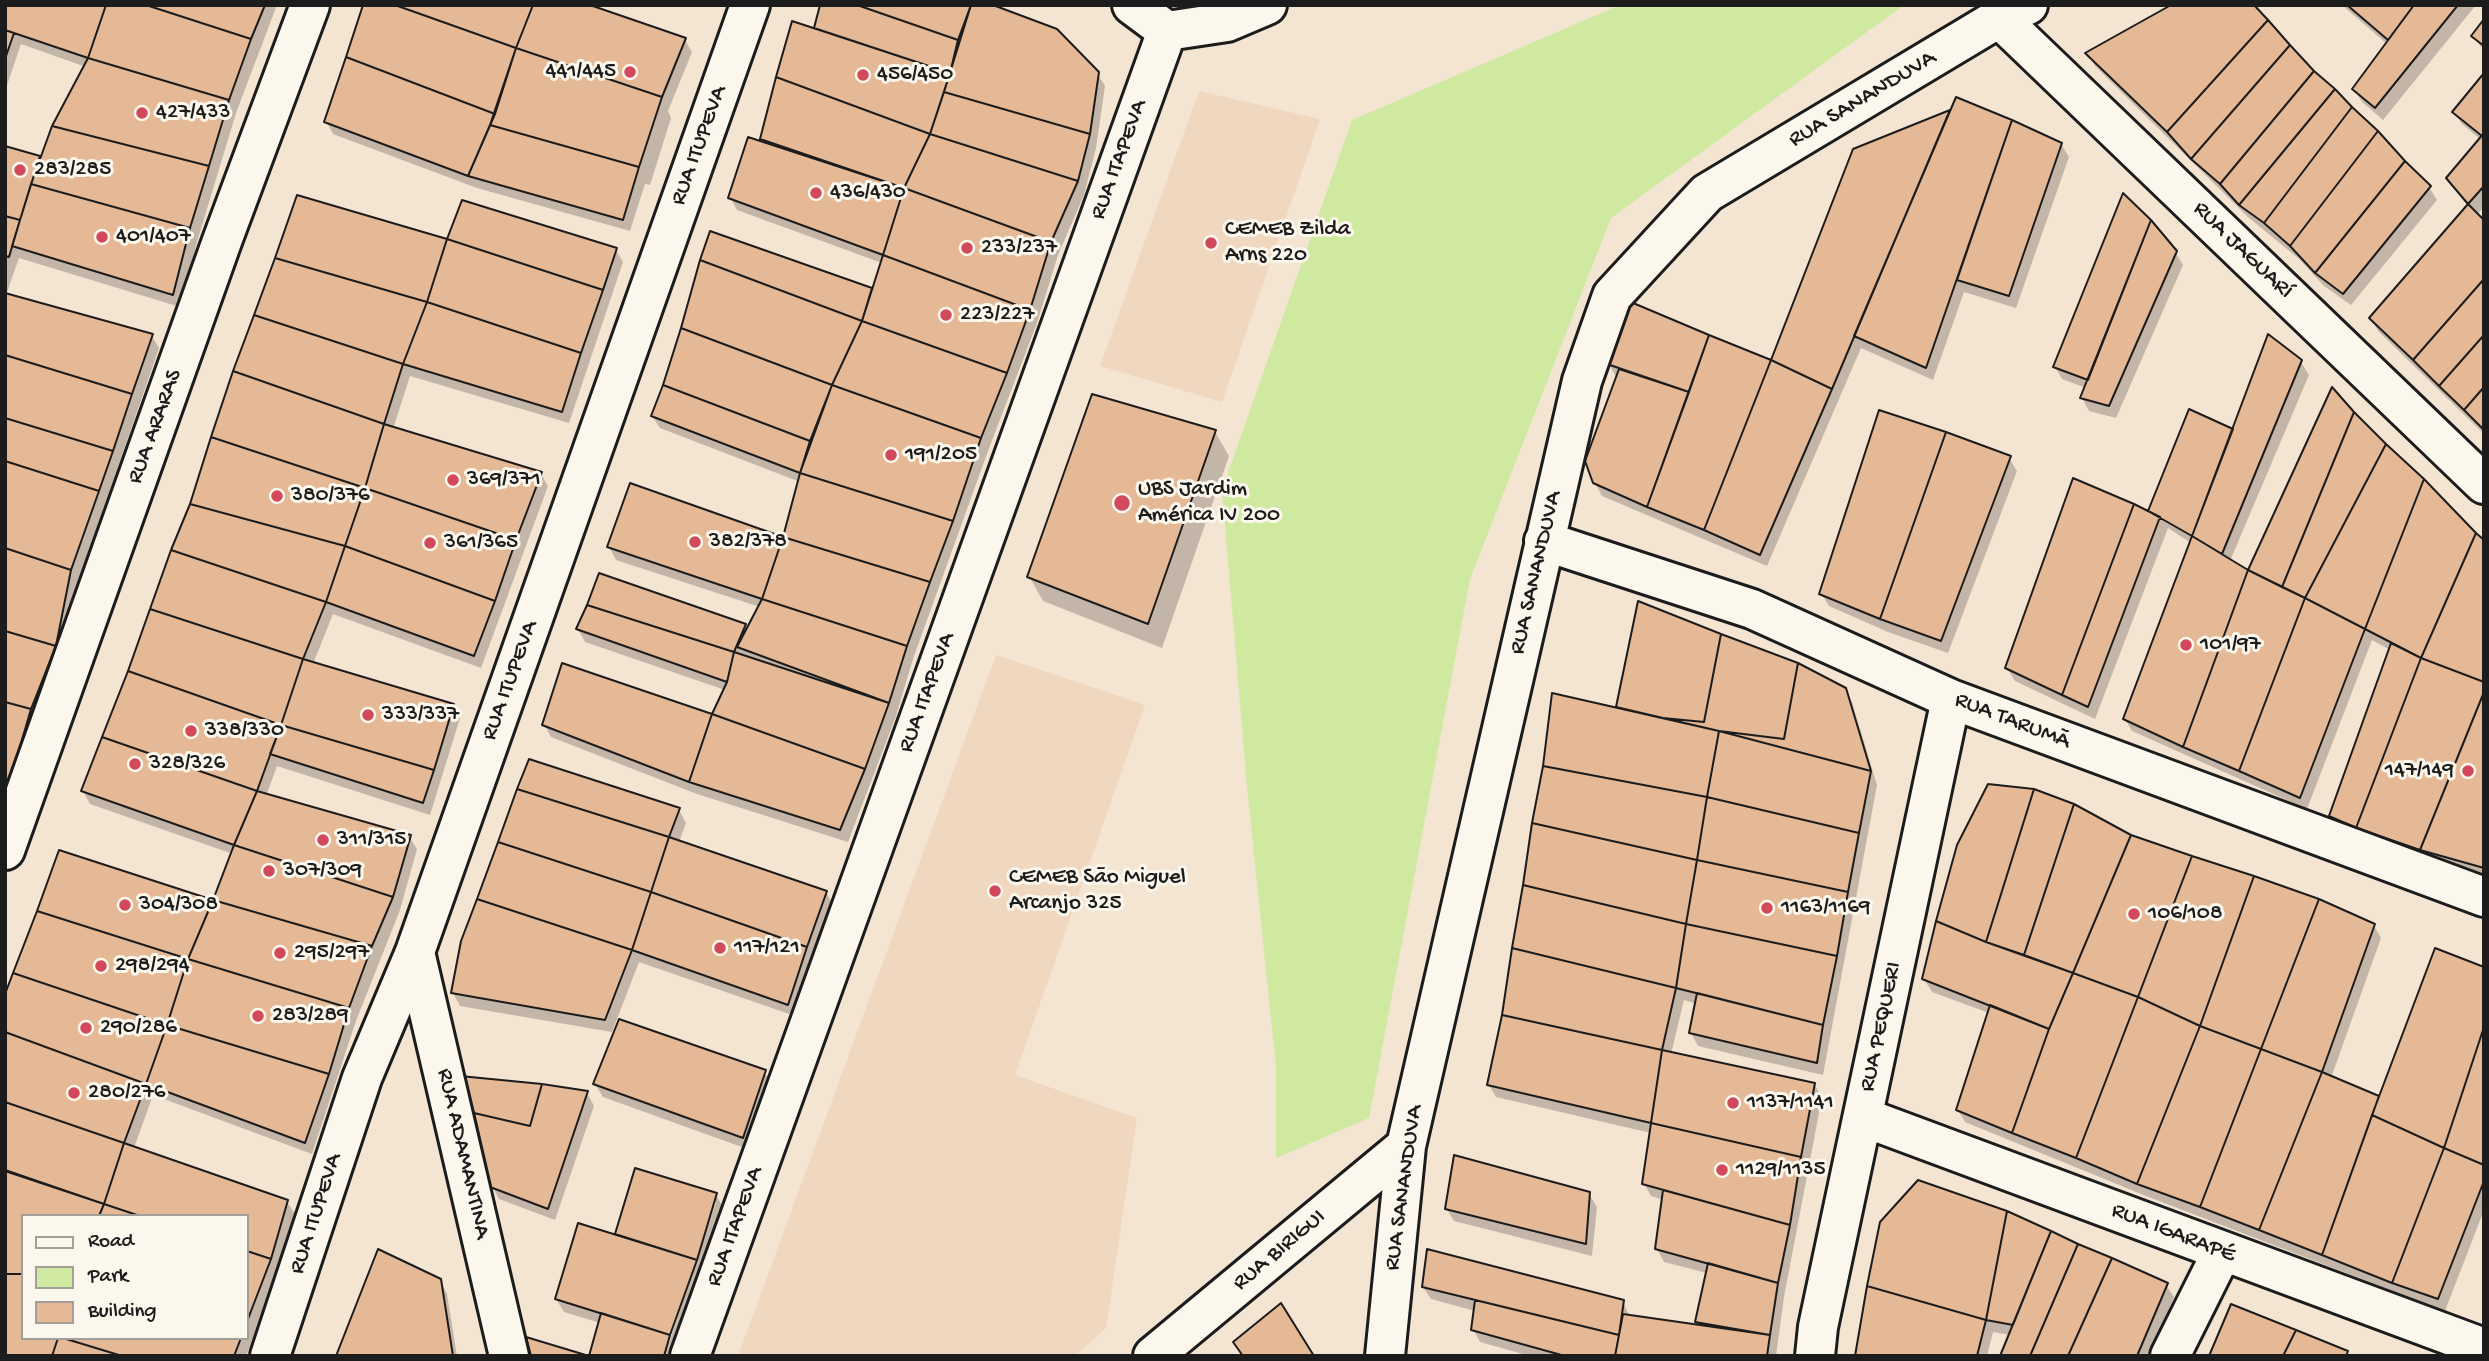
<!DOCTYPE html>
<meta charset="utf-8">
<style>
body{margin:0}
#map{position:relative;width:2489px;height:1361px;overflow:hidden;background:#f4e4d2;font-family:"Gochi Hand",sans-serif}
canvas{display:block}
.frame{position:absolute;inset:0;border:7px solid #1c1c1c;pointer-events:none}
.legend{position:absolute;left:21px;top:1214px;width:228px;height:126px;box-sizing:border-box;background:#fbf7ec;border:2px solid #a29f99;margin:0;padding:9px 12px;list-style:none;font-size:21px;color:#1c1c1c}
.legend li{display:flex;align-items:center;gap:14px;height:35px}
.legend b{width:35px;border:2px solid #a29f99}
</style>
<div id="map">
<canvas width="2489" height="1361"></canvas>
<div class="frame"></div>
<ul class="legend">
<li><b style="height:9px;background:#fbf7ec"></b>Road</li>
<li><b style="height:19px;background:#cfeaa0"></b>Park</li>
<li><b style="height:19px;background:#e5b896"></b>Building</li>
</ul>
</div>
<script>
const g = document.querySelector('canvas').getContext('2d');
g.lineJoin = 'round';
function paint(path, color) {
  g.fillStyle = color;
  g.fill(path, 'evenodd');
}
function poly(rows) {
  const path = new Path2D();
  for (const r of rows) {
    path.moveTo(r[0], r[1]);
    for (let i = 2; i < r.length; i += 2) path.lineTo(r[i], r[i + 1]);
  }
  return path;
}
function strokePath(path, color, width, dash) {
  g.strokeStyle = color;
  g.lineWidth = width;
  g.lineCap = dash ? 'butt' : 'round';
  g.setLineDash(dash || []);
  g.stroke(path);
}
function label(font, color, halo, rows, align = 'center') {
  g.font = font + ' "Gochi Hand",sans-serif';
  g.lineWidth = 6;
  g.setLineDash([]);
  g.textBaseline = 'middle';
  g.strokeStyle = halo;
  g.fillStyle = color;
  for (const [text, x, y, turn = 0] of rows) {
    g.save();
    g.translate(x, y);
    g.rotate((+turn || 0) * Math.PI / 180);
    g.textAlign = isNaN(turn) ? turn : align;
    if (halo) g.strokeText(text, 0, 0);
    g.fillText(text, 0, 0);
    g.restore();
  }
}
const built = poly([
 [1199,91,1320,119,1222,402,1100,366],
 [996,655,1145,705,1015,1075,1137,1118,1106,1328,1075,1356,738,1356]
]);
const green = poly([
 [1620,5,1904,5,1611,218,1470,579,1369,1118,1276,1158,1276,1068,1247,787,1222,490,1352,120]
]);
const shadow = poly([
 [5,5,277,5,236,113,197,242,180,307,19,258,6,295,152,336,159,348,78,583,62,659,5,829,5,148,41,158,86,67,21,44,5,91],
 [364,5,598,5,596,9,685,40,692,52,668,111,671,118,650,185,645,184,630,231,477,188,333,134,326,121],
 [822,5,985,5,1097,73,1105,86,1096,148,1084,195,1058,255,1037,323,988,451,913,659,896,716,848,842,697,794,551,737,544,724,713,716,725,690,585,642,578,629,745,625,748,629,760,607,616,560,609,547,784,539,800,482,660,428,652,416,665,385,711,233,873,290,882,263,737,210,730,197,761,141,794,23,815,31],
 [813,429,817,431,808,457,805,456],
 [2342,5,2476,5,2383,120,2362,102,2354,89,2387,44],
 [2484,22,2484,51,2473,36],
 [2088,54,2312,72,2429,187,2437,200,2351,305,2324,286,2299,259,2248,217,2095,66],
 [2484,76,2484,207,2477,215,2484,222,2484,434,2378,331,2371,318,2468,206,2448,179,2481,140,2462,124,2454,112],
 [1957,99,2061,144,2069,157,2016,308,1964,292,1933,380,1861,348,1767,566,1602,496,1595,483,1616,377,1609,364,1772,362,1854,150,1951,112],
 [448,241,616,250,623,262,569,423,410,376,393,429,541,474,548,486,481,668,333,614,313,664,453,705,460,718,430,815,277,766,266,796,409,836,417,849,400,910,356,1021,312,1154,153,1095,134,1148,287,1202,295,1214,277,1273,246,1356,5,1356,5,1000,214,902,233,854,90,804,83,791],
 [23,1216,247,1216,247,1338,23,1338],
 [2175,252,2183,265,2116,418,2089,411,2082,398,2086,388,2062,379,2055,367],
 [2301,362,2309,375,2230,561,2249,573,2484,543,2484,878,2339,829,2331,816,2390,650,2372,640,2307,809,2132,731,2125,719,2191,543,2168,528,2095,719,2015,681,2007,668,2149,514,2234,431],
 [1215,432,1229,456,1162,648,1043,601,1029,576],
 [2009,458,2017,471,1948,653,1888,632,1829,606,1821,593],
 [1639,603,1844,689,1852,702,1877,785,1823,1075,1698,1046,1691,1033,1697,1004,1684,1000,1671,1054,1814,1084,1822,1097,1784,1297,1776,1356,1530,1356,1480,1342,1473,1329,1475,1311,1431,1299,1423,1287,1623,1302,1630,1317,1700,1327,1697,1321,1707,1273,1664,1262,1657,1249,1664,1200,1651,1196,1644,1183,1651,1133,1496,1097,1489,1085,1617,710],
 [679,810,686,823,679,842,826,892,833,905,795,1016,639,962,612,1032,460,1006,453,993],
 [2131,836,2374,926,2381,938,2331,1078,2380,1098,2484,969,2484,1210,2445,1311,2146,1196,1965,1122,1958,1110,1989,1013,1932,992,1924,979],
 [764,1072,772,1084,750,1150,603,1097,595,1084],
 [587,1093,594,1106,555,1220,499,1199,492,1186],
 [636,1170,716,1195,723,1207,674,1356,591,1356,600,1323,564,1312,556,1299,616,1237],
 [712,1202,716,1202,669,1343,666,1342],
 [1589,1194,1597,1207,1592,1256,1454,1221,1446,1208],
 [1881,1222,2166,1285,2174,1297,2149,1356,2002,1356,2010,1335,1993,1332,1987,1356,1857,1356],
 [440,1280,447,1294,457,1356,337,1356]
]);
const building = poly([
 [5,5,106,5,88,58,5,30,5,5],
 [106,5,146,5,251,39,229,100,88,58,106,5],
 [146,5,265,5,251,39,146,5],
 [363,5,395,5,516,48,495,114,346,57,363,5],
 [395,5,533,5,516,48,395,5],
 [533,5,590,5,686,38,662,97,516,48,533,5],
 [820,5,857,5,958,40,950,73,814,28,820,5],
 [857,5,971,5,958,40,857,5],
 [971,5,993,5,1057,29,1099,72,1090,134,944,92,971,5],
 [2171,5,2254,5,2268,20,2167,132,2085,53,2171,5],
 [2347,5,2414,5,2388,40,2347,5],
 [2414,5,2458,5,2375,108,2352,89,2414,5],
 [2484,19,2484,46,2471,36,2484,19],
 [2268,20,2290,45,2191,159,2167,132,2268,20],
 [792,21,950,73,930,134,776,77,792,21],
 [5,30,14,33,5,59,5,30],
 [2290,45,2314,71,2220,184,2191,159,2290,45],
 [516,48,662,97,639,167,490,125,516,48],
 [346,57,495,114,468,176,324,122,346,57],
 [88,58,229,100,209,166,52,126,88,58],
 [2314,71,2335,89,2239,205,2220,184,2314,71],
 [2484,73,2484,133,2482,136,2452,112,2484,73],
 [776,77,930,134,904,188,760,139,776,77],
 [2335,89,2352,107,2264,223,2239,205,2335,89],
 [944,92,1090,134,1078,181,930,134,944,92],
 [1956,97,2012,120,1926,368,1854,336,1956,97],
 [2352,107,2378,131,2290,246,2264,223,2352,107],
 [1950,110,1832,389,1771,360,1853,149,1950,110],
 [2012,120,2062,143,2009,296,1957,280,2012,120],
 [490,125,639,167,623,220,468,176,490,125],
 [52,126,209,166,190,228,31,184,52,126],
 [2378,131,2405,161,2315,273,2290,246,2378,131],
 [2484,133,2484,186,2468,204,2446,178,2484,133],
 [930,134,1078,181,1051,242,904,188,930,134],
 [748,137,904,188,883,255,728,198,748,137],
 [5,146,40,156,20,220,5,216,5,146],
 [2405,161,2431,186,2343,294,2315,273,2405,161],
 [31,184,190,228,173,295,12,246,31,184],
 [904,188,1051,242,1030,310,883,255,904,188],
 [2123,193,2151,220,2088,380,2053,367,2123,193],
 [297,195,447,239,427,302,275,258,297,195],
 [462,200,617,248,603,290,447,239,462,200],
 [2468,204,2484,220,2484,279,2413,360,2369,318,2468,204],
 [5,216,20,220,9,257,5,256,5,216],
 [2151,220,2177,251,2109,406,2080,398,2151,220],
 [710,231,872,288,862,321,700,260,710,231],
 [447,239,603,290,581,353,427,302,447,239],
 [883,255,1030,310,1007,373,862,321,883,255],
 [275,258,427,302,403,364,254,315,275,258],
 [700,260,862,321,832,385,681,328,700,260],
 [2484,279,2484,335,2439,386,2413,360,2484,279],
 [5,293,153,334,132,394,5,355,5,293],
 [1626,300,1709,335,1689,392,1607,364,1626,300],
 [427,302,581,353,562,412,403,364,427,302],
 [254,315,403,364,384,424,233,371,254,315],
 [862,321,1007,373,981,438,832,385,862,321],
 [681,328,832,385,810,441,663,385,681,328],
 [2268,334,2302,360,2222,554,2192,536,2268,334],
 [1709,335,1771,360,1704,530,1647,507,1709,335],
 [2484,335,2484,387,2464,410,2439,386,2484,335],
 [5,355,132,394,113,451,5,418,5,355],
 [1771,360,1832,389,1760,555,1704,530,1771,360],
 [1619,369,1689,392,1647,507,1593,483,1585,461,1619,369],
 [233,371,384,424,365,488,211,437,233,371],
 [663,385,810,441,800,473,651,416,663,385],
 [832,385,981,438,953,521,800,473,832,385],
 [2332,387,2354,412,2282,587,2248,570,2332,387],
 [2484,387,2484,430,2464,410,2484,387],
 [1092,394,1216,430,1148,624,1027,577,1092,394],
 [2189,409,2233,429,2192,536,2148,511,2189,409],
 [1879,410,1946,432,1880,619,1819,594,1879,410],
 [2354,412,2386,444,2305,598,2282,587,2354,412],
 [5,418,113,451,99,491,5,461,5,418],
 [384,424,542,472,516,540,365,488,384,424],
 [1946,432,2011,456,1941,641,1880,619,1946,432],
 [211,437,365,488,345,546,190,504,211,437],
 [2386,444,2424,479,2365,629,2305,598,2386,444],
 [5,461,99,491,71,570,5,548,5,461],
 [800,473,953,521,930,582,783,537,800,473],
 [2073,478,2134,504,2062,695,2005,668,2073,478],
 [2424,479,2476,533,2421,658,2365,629,2424,479],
 [630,483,783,537,762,599,607,547,630,483],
 [365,488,516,540,495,601,345,546,365,488],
 [190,504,345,546,326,602,171,550,190,504],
 [2134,504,2160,517,2088,707,2062,695,2134,504],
 [2476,533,2484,540,2484,682,2421,658,2476,533],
 [2192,536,2248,570,2183,747,2123,719,2192,536],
 [783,537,930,582,907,646,762,599,783,537],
 [345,546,495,601,474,656,326,602,345,546],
 [5,548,71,570,56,646,5,631,5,548],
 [171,550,326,602,303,659,150,609,171,550],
 [2248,570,2305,598,2239,771,2183,747,2248,570],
 [599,573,746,624,734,652,587,605,599,573],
 [2305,598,2365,629,2300,798,2239,771,2305,598],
 [762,599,907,646,889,703,737,647,762,599],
 [1638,601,1721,634,1704,722,1663,718,1616,707,1638,601],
 [587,605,734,652,727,682,576,629,587,605],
 [150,609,303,659,281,725,128,671,150,609],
 [5,631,56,646,31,709,5,702,5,631],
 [1721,634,1798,663,1784,739,1719,731,1663,718,1704,722,1721,634],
 [2391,643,2421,658,2356,828,2329,816,2391,643],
 [734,652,889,703,865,769,712,714,727,682,734,652],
 [2421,658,2484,682,2484,692,2420,850,2356,828,2421,658],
 [303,659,454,704,434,770,281,725,303,659],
 [562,663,712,714,689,782,542,725,562,663],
 [1798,663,1846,688,1871,771,1719,731,1784,739,1798,663],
 [128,671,281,725,257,791,102,737,128,671],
 [2484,692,2484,868,2420,850,2484,692],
 [1552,693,1719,731,1707,797,1543,766,1552,693],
 [5,702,31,709,8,788,5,787,5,702],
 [712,714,865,769,840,830,689,782,712,714],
 [281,725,434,770,423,803,270,754,281,725],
 [1719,731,1871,771,1859,833,1707,797,1719,731],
 [102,737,257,791,234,845,81,791,102,737],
 [529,759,680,808,669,837,517,789,529,759],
 [1543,766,1707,797,1697,860,1532,823,1543,766],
 [1988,784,2034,789,1986,942,1936,921,1957,845,1988,784],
 [517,789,669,837,651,892,498,842,517,789],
 [2034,789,2074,804,2024,955,1986,942,2034,789],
 [257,791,411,835,393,897,234,845,257,791],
 [1707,797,1859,833,1848,892,1697,860,1707,797],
 [2074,804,2131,835,2073,973,2024,955,2074,804],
 [1532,823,1697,860,1686,924,1523,885,1532,823],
 [2131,835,2192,856,2138,997,2073,973,2131,835],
 [669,837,827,891,807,947,651,892,669,837],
 [498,842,651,892,632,950,477,899,498,842],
 [234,845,393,897,372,946,213,900,234,845],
 [59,850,213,900,188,959,37,911,59,850],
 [2192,856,2254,876,2200,1026,2138,997,2192,856],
 [1697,860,1848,892,1837,956,1686,924,1697,860],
 [2254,876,2319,899,2261,1049,2200,1026,2254,876],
 [1523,885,1686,924,1676,988,1512,948,1523,885],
 [651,892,807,947,788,1005,632,950,651,892],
 [477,899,632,950,605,1020,451,993,461,941,477,899],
 [2319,899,2375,924,2322,1072,2261,1049,2319,899],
 [213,900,372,946,349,1008,188,959,213,900],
 [37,911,188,959,167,1025,13,973,37,911],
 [1936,921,1986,942,2073,973,2049,1029,1922,979,1936,921],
 [1686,924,1837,956,1823,1025,1676,988,1686,924],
 [1512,948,1676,988,1662,1050,1502,1015,1512,948],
 [2435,948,2484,967,2484,1027,2444,1148,2372,1115,2435,948],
 [188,959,349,1008,329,1074,167,1025,188,959],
 [13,973,167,1025,146,1084,5,1032,5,994,13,973],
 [2073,973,2138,997,2076,1158,2012,1133,2049,1029,2073,973],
 [1697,993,1823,1025,1817,1063,1689,1033,1697,993],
 [2138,997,2200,1026,2137,1184,2076,1158,2138,997],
 [1990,1005,2049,1029,2012,1133,1956,1110,1990,1005],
 [1502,1015,1662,1050,1651,1123,1487,1085,1502,1015],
 [619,1019,766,1070,743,1138,593,1084,619,1019],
 [167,1025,329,1074,305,1143,146,1084,167,1025],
 [2200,1026,2261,1049,2200,1207,2137,1184,2200,1026],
 [2484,1027,2484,1165,2444,1148,2484,1027],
 [5,1032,146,1084,124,1143,5,1102,5,1032],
 [2261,1049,2322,1072,2259,1230,2200,1207,2261,1049],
 [1662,1050,1815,1083,1801,1157,1651,1123,1662,1050],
 [2322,1072,2379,1096,2322,1255,2259,1230,2322,1072],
 [460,1076,542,1084,530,1126,474,1113,460,1076],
 [542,1084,588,1091,548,1209,490,1187,474,1113,530,1126,542,1084],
 [5,1102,124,1143,104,1204,5,1170,5,1102],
 [2372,1115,2444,1148,2392,1283,2322,1255,2372,1115],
 [1651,1123,1801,1157,1790,1225,1642,1184,1651,1123],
 [124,1143,288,1200,271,1259,247,1251,247,1216,140,1216,104,1204,124,1143],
 [2444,1148,2484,1165,2484,1181,2438,1299,2392,1283,2444,1148],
 [1454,1155,1590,1192,1586,1244,1445,1209,1454,1155],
 [635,1168,717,1193,697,1260,615,1234,635,1168],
 [5,1171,104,1204,99,1216,23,1216,23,1274,5,1274,5,1171],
 [1918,1180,2007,1211,1986,1320,1867,1286,1880,1222,1918,1180],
 [1663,1190,1790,1225,1778,1283,1655,1249,1663,1190],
 [104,1204,140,1216,99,1216,104,1204],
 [2007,1211,2051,1231,2013,1325,1986,1320,2007,1211],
 [578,1223,697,1260,670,1335,555,1299,578,1223],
 [2051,1231,2078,1244,2030,1356,2000,1356,2051,1231],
 [2078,1244,2112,1258,2068,1356,2030,1356,2078,1244],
 [378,1249,441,1279,453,1356,336,1356,378,1249],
 [1427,1249,1624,1300,1619,1335,1422,1287,1427,1249],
 [247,1251,271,1259,248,1319,247,1319,247,1251],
 [2112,1258,2168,1283,2137,1356,2068,1356,2112,1258],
 [1708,1263,1778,1283,1770,1335,1695,1322,1708,1263],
 [5,1274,23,1274,23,1338,58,1338,52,1356,5,1356,5,1274],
 [1867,1286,1986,1320,1977,1356,1855,1356,1867,1286],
 [1475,1300,1619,1335,1615,1356,1565,1356,1471,1330,1475,1300],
 [1281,1303,1314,1356,1243,1356,1233,1342,1281,1303],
 [2231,1304,2296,1330,2283,1356,2209,1356,2231,1304],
 [601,1313,670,1335,664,1356,589,1356,601,1313],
 [1623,1314,1770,1335,1767,1356,1615,1356,1623,1314],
 [2296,1330,2348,1351,2346,1356,2283,1356,2296,1330],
 [526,1337,589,1356,531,1356,526,1337],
 [58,1338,63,1338,122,1356,52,1356,58,1338],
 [63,1338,241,1338,234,1356,122,1356,63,1338]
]);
const minor = poly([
 [1132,5,1167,31,1227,22,1267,5],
 [1999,18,2484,484],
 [1544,541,1752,609,1951,699,2484,897],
 [5,850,222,241,310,5],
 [415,952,509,1356],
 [1863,1117,2484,1348],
 [270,1356,362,1078,415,952,750,5],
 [690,1356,1167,31],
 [1153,1356,1406,1146],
 [1385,1356,1406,1146,1582,381,1612,296,1707,193,1999,18,2028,5],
 [1815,1356,1818,1327,1951,699],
 [2170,1356,2222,1252]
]);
const markers = [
 [630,72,7,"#d1495b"],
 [863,75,7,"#d1495b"],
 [142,113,7,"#d1495b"],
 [20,170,7,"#d1495b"],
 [816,193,7,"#d1495b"],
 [102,237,7,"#d1495b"],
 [1211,243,7,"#d1495b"],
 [967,248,7,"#d1495b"],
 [946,315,7,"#d1495b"],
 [891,455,7,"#d1495b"],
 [453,480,7,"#d1495b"],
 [277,496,7,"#d1495b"],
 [1122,503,9,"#d1495b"],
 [695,542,7,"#d1495b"],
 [430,543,7,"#d1495b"],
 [2186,645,7,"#d1495b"],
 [368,715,7,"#d1495b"],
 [191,731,7,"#d1495b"],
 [135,764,7,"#d1495b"],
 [2468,771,7,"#d1495b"],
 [323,840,7,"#d1495b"],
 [269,871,7,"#d1495b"],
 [995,891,7,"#d1495b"],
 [125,905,7,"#d1495b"],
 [1767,908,7,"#d1495b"],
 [2134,914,7,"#d1495b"],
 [720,948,7,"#d1495b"],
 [280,953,7,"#d1495b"],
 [101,966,7,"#d1495b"],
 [258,1016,7,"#d1495b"],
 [86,1028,7,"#d1495b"],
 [74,1093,7,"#d1495b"],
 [1733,1103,7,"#d1495b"],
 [1722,1170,7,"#d1495b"]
];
const poiNames = [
 ["441/445",616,72,"right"],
 ["456/450",877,75],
 ["427/433",156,113],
 ["283/285",34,170],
 ["436/430",830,193],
 ["CEMEB Zilda",1225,230],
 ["Arns 220",1225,256],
 ["401/407",116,237],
 ["233/237",981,248],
 ["223/227",960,315],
 ["191/205",905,455],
 ["369/371",467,480],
 ["UBS Jardim",1138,490],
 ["América IV 200",1138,516],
 ["380/376",291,496],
 ["382/378",709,542],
 ["361/365",444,543],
 ["101/97",2200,645],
 ["333/337",382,715],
 ["338/330",205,731],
 ["328/326",149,764],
 ["147/149",2454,771,"right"],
 ["311/315",337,840],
 ["307/309",283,871],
 ["CEMEB São Miguel",1009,878],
 ["Arcanjo 325",1009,904],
 ["304/308",139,905],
 ["1163/1169",1781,908],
 ["106/108",2148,914],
 ["117/121",734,948],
 ["295/297",294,953],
 ["298/294",115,966],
 ["283/289",272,1016],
 ["290/286",100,1028],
 ["280/276",88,1093],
 ["1137/1141",1747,1103],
 ["1129/1135",1736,1170]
];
const streetNames = [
 ["RUA SANANDUVA",1863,100,-31],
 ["RUA ITUPEVA",700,146,-70],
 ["RUA ITAPEVA",1120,160,-70],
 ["RUA JAGUARÍ",2242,251,44],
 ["RUA ARARAS",156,427,-70],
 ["RUA SANANDUVA",1537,573,-77],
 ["RUA ITUPEVA",511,681,-70],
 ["RUA ITAPEVA",928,693,-70],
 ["RUA TARUMÃ",2012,722,21],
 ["RUA PEQUERI",1882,1027,-78],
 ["RUA ADAMANTINA",462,1154,77],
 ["RUA SANANDUVA",1405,1188,-82],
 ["RUA ITUPEVA",317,1214,-72],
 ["RUA ITAPEVA",736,1227,-70],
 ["RUA IGARAPÉ",2173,1234,21],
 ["RUA BIRIGUI",1280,1251,-40]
];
paint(built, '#f0d7c0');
paint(green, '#cfeaa0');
paint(shadow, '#0003');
paint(building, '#e5b896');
strokePath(building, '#1c1c1c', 2);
strokePath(minor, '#1c1c1c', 44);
strokePath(minor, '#fbf7ec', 38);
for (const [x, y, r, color] of markers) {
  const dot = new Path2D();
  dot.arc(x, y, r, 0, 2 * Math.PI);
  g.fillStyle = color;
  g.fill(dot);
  strokePath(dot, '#fbf7ec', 2.5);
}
label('23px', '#1c1c1c', '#fbf7ec', poiNames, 'left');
label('23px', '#1c1c1c', '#fbf7ec', streetNames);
</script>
